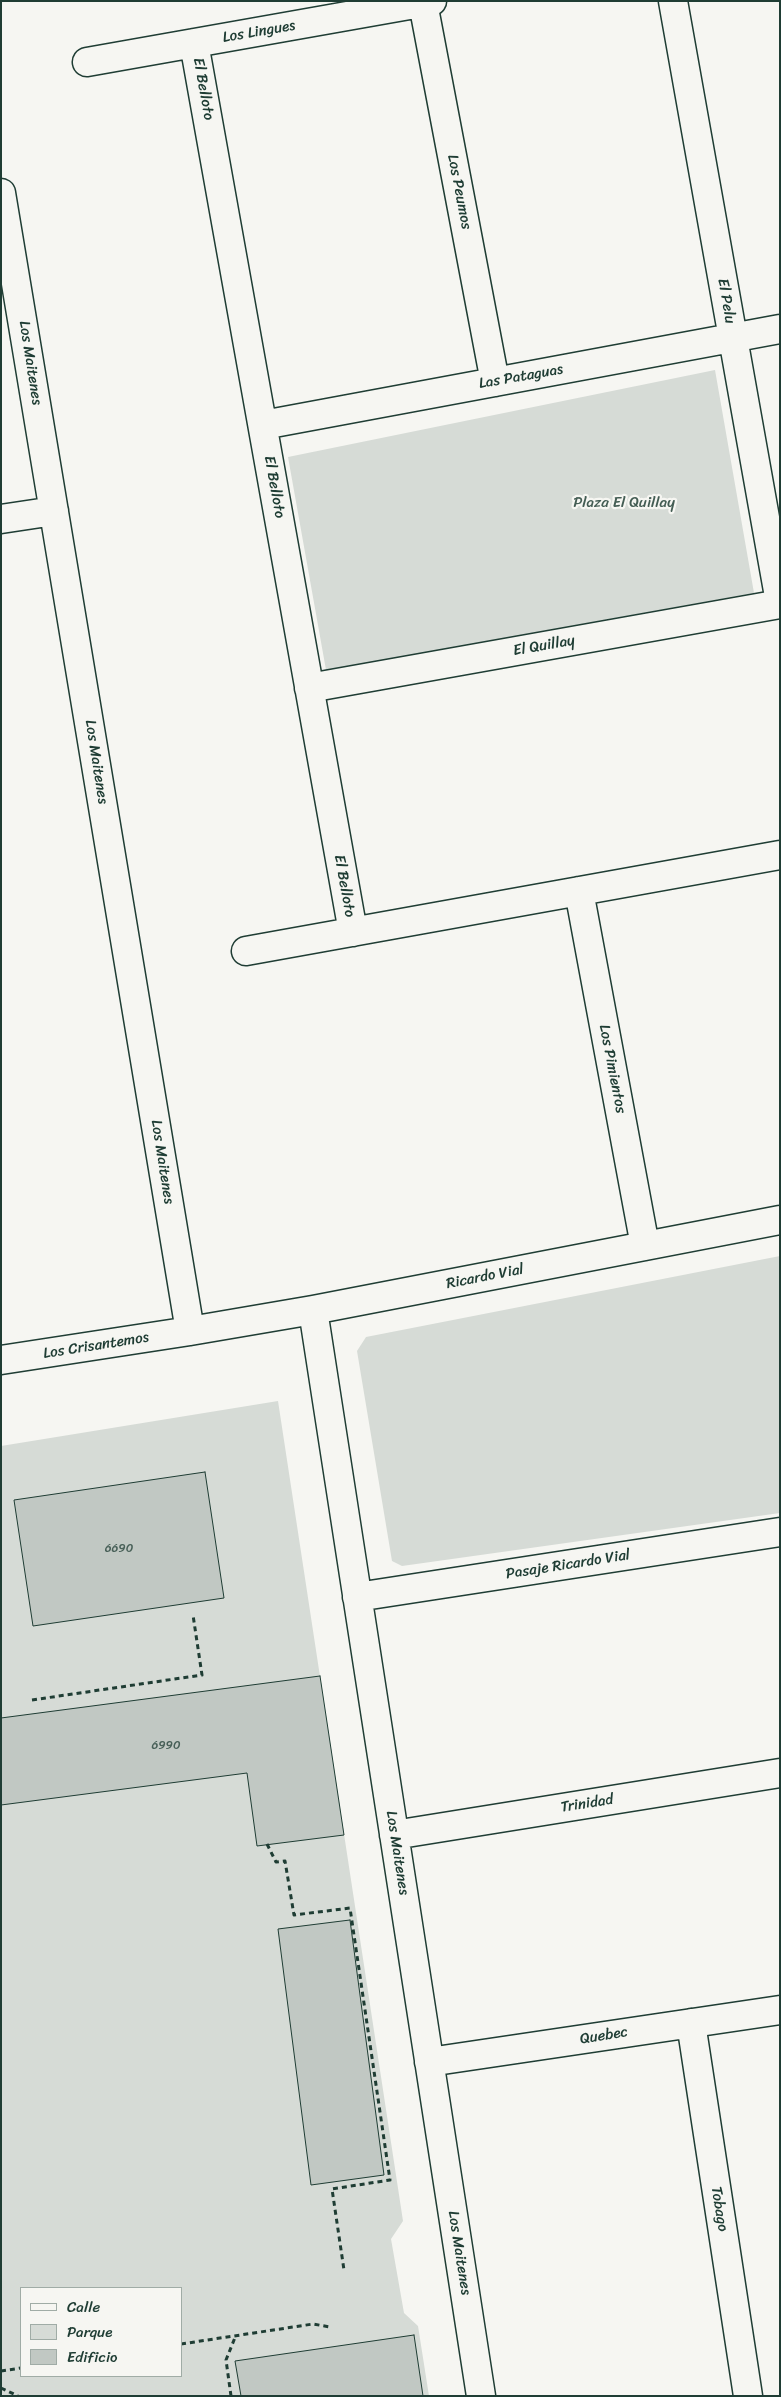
<!DOCTYPE html>
<style>
body{margin:0}
#map{position:relative;width:781px;height:2397px;overflow:hidden;background:#f6f6f2;font-family:Sriracha,sans-serif}
canvas{display:block}
.frame{position:absolute;inset:0;border:2px solid #1f3d34;pointer-events:none}
.legend{position:absolute;left:20px;top:2287px;width:162px;height:90px;box-sizing:border-box;background:#f6f6f2;border:1px solid #a0aca6;margin:0;padding:6px 9px;list-style:none;font-size:15px;color:#1f3d34}
.legend li{display:flex;align-items:center;gap:10px;height:25px}
.legend b{width:25px;border:1px solid #a0aca6}
</style>
<div id="map">
<canvas width="781" height="2397"></canvas>
<div class="frame"></div>
<ul class="legend">
<li><b style="height:6px;background:#f6f6f2"></b>Calle</li>
<li><b style="height:14px;background:#d6dbd6"></b>Parque</li>
<li><b style="height:14px;background:#c1c8c3"></b>Edificio</li>
</ul>
</div>
<script>
const g = document.querySelector('canvas').getContext('2d');
g.lineJoin = 'round';
function paint(path, color) {
  g.fillStyle = color;
  g.fill(path, 'evenodd');
}
function poly(rows) {
  const path = new Path2D();
  for (const r of rows) {
    path.moveTo(r[0], r[1]);
    for (let i = 2; i < r.length; i += 2) path.lineTo(r[i], r[i + 1]);
  }
  return path;
}
function strokePath(path, color, width, dash) {
  g.strokeStyle = color;
  g.lineWidth = width;
  g.lineCap = dash ? 'butt' : 'round';
  g.setLineDash(dash || []);
  g.stroke(path);
}
function label(font, color, halo, rows, align = 'center') {
  g.font = font + ' Sriracha,sans-serif';
  g.lineWidth = 4.5;
  g.setLineDash([]);
  g.textBaseline = 'middle';
  g.strokeStyle = halo;
  g.fillStyle = color;
  for (const [text, x, y, turn = 0] of rows) {
    g.save();
    g.translate(x, y);
    g.rotate((+turn || 0) * Math.PI / 180);
    g.textAlign = isNaN(turn) ? turn : align;
    if (halo) g.strokeText(text, 0, 0);
    g.fillText(text, 0, 0);
    g.restore();
  }
}
const green = poly([
 [715,370,754,593,326,670,288,457],
 [780,1256,780,1513,402,1566,392,1561,357,1351,366,1337],
 [278,1401,403,2221,391,2239,404,2313,418,2326,429,2396,5,2396,1,2394,1,1446],
 [21,2288,181,2288,181,2376,21,2376]
]);
const building = poly([
 [205,1472,224,1598,33,1626,14,1500,205,1472],
 [320,1676,344,1835,257,1846,247,1773,1,1805,1,1718,320,1676],
 [350,1920,384,2175,311,2185,278,1929,350,1920],
 [414,2335,423,2396,241,2396,235,2361,414,2335]
]);
const path = poly([
 [32,1700,202,1675,193,1615],
 [267,1844,276,1862,285,1861,294,1915,350,1908,390,2180,332,2189,344,2270],
 [181,2344,313,2324,330,2327],
 [1,2371,21,2368],
 [1,2388,18,2396],
 [231,2396,226,2360,236,2335]
]);
const minor = poly([
 [673,1,780,602],
 [423,3,495,382],
 [194,43,353,932],
 [87,62,432,1],
 [1,193,190,1331],
 [263,425,780,329],
 [1,519,54,511],
 [309,688,780,604],
 [579,891,645,1246],
 [246,951,780,855],
 [313,1310,481,2396],
 [1,1360,190,1331,313,1310,780,1220],
 [357,1597,780,1532],
 [394,1835,780,1773],
 [691,2023,748,2396],
 [429,2062,780,2010]
]);
const numberNames = [
 ["6690",119,1549],
 ["6990",166,1746]
];
const streetNames = [
 ["Los Lingues",259,32,-10],
 ["El Belloto",203,89,80],
 ["Los Peumos",459,192,79],
 ["El Pelu",726,301,80],
 ["Los Maitenes",30,363,81],
 ["Las Pataguas",521,377,-10],
 ["El Belloto",274,487,80],
 ["El Quillay",544,646,-10],
 ["Los Maitenes",96,762,81],
 ["El Belloto",344,886,80],
 ["Los Pimientos",612,1069,79],
 ["Los Maitenes",162,1162,81],
 ["Ricardo Vial",485,1277,-11],
 ["Los Crisantemos",96,1346,-9],
 ["Pasaje Ricardo Vial",568,1565,-9],
 ["Trinidad",587,1804,-9],
 ["Los Maitenes",397,1853,81],
 ["Quebec",604,2036,-9],
 ["Tobago",719,2209,81],
 ["Los Maitenes",459,2253,81]
];
const parkNames = [
 ["Plaza El Quillay",624,503]
];
paint(green, '#d6dbd6');
paint(building, '#c1c8c3');
strokePath(building, '#1f3d34', 1);
strokePath(minor, '#1f3d34', 31);
strokePath(path, '#1f3d34', 3, [5, 4]);
strokePath(minor, '#f6f6f2', 28);
label('12px', '#486058', null, numberNames);
label('15px', '#1f3d34', '#f6f6f2', streetNames);
label('15px', '#445d54', '#f6f6f2', parkNames);
</script>
